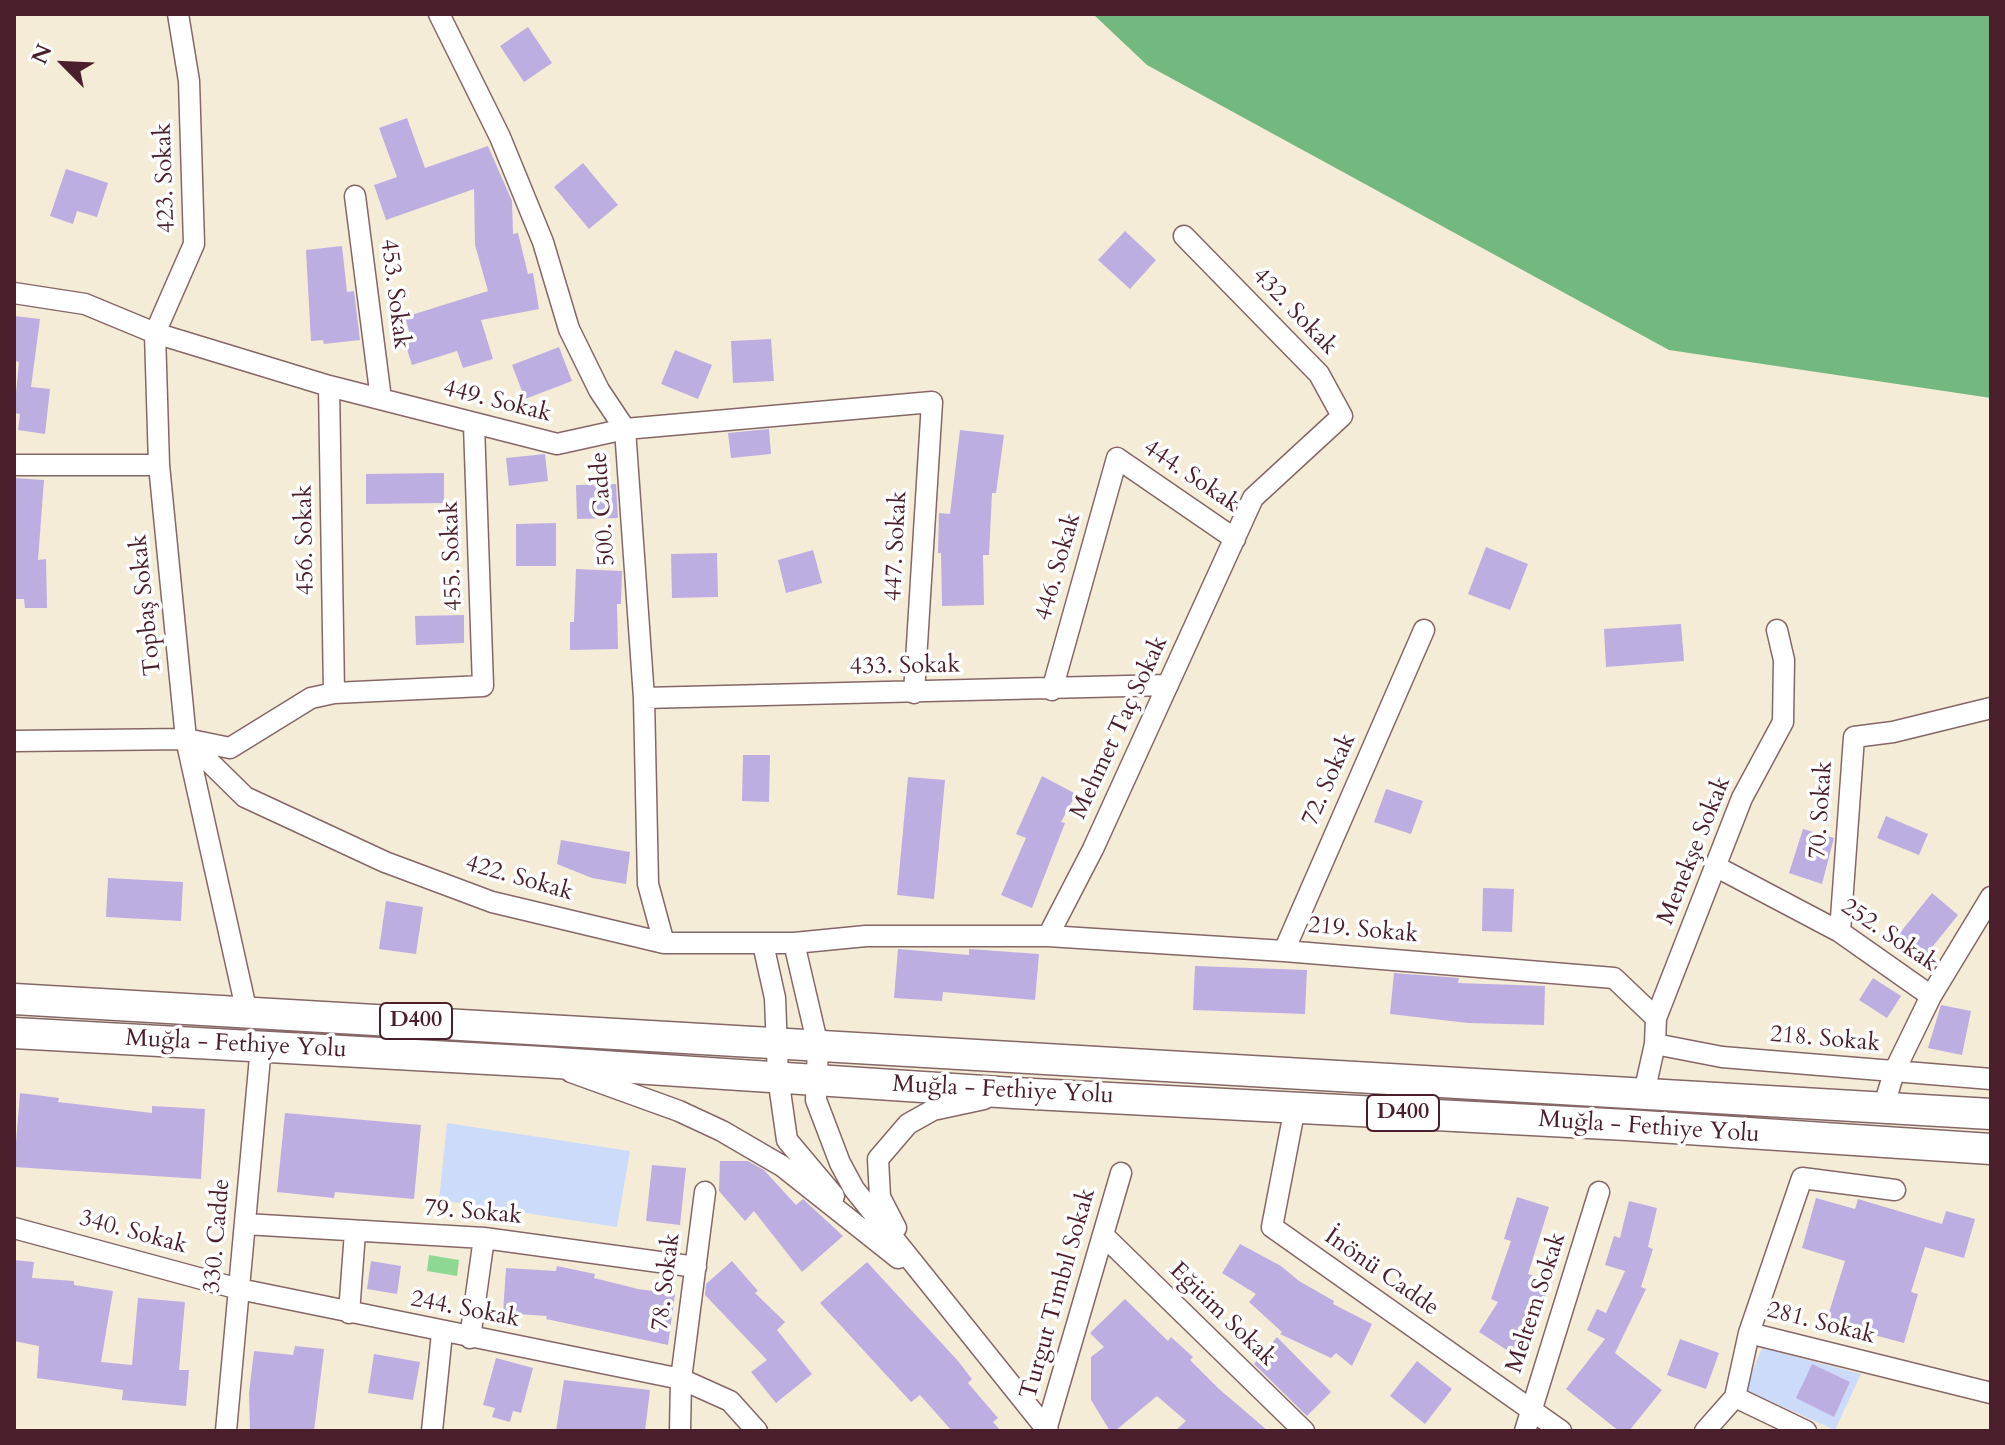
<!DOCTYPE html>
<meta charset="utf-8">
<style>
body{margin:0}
#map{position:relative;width:2005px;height:1445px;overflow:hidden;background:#f4ecd7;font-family:Cardo,serif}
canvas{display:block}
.frame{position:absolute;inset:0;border:16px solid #4a1f2b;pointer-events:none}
.north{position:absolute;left:24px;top:24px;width:80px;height:80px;-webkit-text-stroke:6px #fff;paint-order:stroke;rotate:294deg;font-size:22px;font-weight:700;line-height:32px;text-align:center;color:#4a1f2b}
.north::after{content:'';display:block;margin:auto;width:28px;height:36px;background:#4a1f2b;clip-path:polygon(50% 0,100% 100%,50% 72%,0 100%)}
</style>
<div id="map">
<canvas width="2005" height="1445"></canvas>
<div class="frame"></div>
<div class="north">N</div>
</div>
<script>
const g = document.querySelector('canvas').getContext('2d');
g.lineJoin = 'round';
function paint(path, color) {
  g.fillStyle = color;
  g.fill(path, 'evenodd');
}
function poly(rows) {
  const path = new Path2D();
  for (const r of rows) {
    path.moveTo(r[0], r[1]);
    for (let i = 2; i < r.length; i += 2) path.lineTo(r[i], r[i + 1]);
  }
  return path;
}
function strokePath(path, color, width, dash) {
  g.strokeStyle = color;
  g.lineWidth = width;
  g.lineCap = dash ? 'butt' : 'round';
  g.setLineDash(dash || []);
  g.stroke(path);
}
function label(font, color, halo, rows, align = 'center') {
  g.font = font + ' Cardo,serif';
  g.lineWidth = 7;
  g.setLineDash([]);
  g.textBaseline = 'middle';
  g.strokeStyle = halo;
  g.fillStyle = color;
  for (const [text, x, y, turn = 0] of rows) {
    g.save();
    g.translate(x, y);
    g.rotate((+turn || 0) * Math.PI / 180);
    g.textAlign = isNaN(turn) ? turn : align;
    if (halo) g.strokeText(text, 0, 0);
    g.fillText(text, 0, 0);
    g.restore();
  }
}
const built = poly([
 [447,1123,630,1151,617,1227,439,1200],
 [1762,1348,1861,1374,1835,1430,1745,1390]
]);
const green = poly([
 [429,1255,459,1260,457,1276,427,1271]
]);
const forest = poly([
 [1093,14,1991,14,1991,398,1669,350,1147,65]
]);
const building = poly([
 [528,27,552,63,524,82,500,46],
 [407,118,425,168,488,146,512,201,513,234,518,233,528,274,533,273,539,309,481,320,493,359,463,368,457,351,412,365,404,340,411,338,405,317,488,291,475,245,474,189,386,220,374,185,397,177,379,128],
 [583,163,618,205,589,229,554,187],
 [66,169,108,183,97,217,77,211,73,224,50,216],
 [1125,231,1156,260,1130,289,1098,260],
 [342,246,347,292,354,291,360,340,324,344,323,340,311,341,306,250],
 [14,316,40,319,31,387,50,389,45,434,18,430,20,414,14,413,19,362,14,361],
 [771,339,774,381,733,383,731,341],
 [559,347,572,381,525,399,512,365],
 [675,350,712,365,698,399,661,384],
 [769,429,771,454,731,458,728,433],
 [960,430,1004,435,996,493,992,493,989,555,983,555,984,605,942,606,941,553,938,553,939,513,950,514],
 [545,454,548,481,509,486,506,458],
 [444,473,444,503,366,504,366,474],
 [14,478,44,480,38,560,46,559,47,608,25,608,24,599,14,599],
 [616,484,618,518,577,519,576,485],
 [556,523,556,566,516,566,516,524],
 [1486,547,1528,564,1510,610,1468,594],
 [813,550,822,583,786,593,778,560],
 [717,553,718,597,672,598,671,554],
 [576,569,622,571,621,604,617,604,618,649,570,650,570,622,574,622],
 [464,615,464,643,416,645,415,616],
 [1681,624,1684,661,1606,667,1604,629],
 [743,755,770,755,769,802,742,801],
 [1042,776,1076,794,1061,822,1065,823,1032,908,1001,895,1026,838,1016,834],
 [908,777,945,780,934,899,897,895],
 [1386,789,1423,801,1411,834,1374,822],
 [1886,816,1928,834,1919,855,1877,838],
 [1803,829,1834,838,1822,884,1789,873],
 [561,840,630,852,626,884,592,878,557,864],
 [108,878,183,882,181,921,106,917],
 [1483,888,1514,889,1512,932,1482,931],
 [1932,893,1958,915,1921,961,1895,939],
 [386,901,423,907,416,954,379,949],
 [898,949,969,955,969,949,1039,954,1035,1000,943,992,942,1001,894,998],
 [1195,966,1307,970,1305,1014,1193,1010],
 [1394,973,1459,978,1458,983,1545,986,1544,1025,1468,1023,1390,1014],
 [1873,978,1901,996,1887,1018,1859,1000],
 [1941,1005,1971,1011,1962,1055,1928,1048],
 [20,1093,59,1098,58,1102,152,1113,152,1106,205,1109,201,1179,14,1167],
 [285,1113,421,1125,414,1199,335,1192,334,1198,277,1192],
 [720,1161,748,1161,764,1170,796,1205,803,1199,843,1236,802,1272,754,1211,745,1221,719,1191],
 [652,1165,686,1168,680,1225,646,1221],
 [1517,1197,1549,1207,1528,1274,1551,1281,1539,1316,1513,1354,1479,1332,1498,1302,1491,1299,1511,1241,1504,1239],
 [1816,1198,1855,1209,1858,1199,1942,1224,1946,1211,1975,1219,1964,1258,1925,1247,1911,1292,1918,1294,1904,1343,1826,1322,1845,1261,1802,1248],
 [1629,1201,1657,1208,1648,1247,1653,1249,1641,1287,1646,1289,1615,1353,1662,1390,1629,1431,1619,1431,1566,1389,1605,1339,1587,1330,1597,1309,1606,1313,1625,1271,1605,1265,1614,1236,1620,1238],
 [1240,1244,1281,1266,1299,1281,1334,1301,1333,1304,1372,1324,1352,1366,1336,1353,1331,1358,1280,1334,1282,1332,1249,1302,1256,1294,1222,1273],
 [14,1260,34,1262,32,1278,74,1281,74,1285,113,1291,101,1362,132,1365,138,1298,185,1302,179,1370,189,1370,186,1406,122,1400,123,1390,37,1378,39,1346,14,1341],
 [371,1261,401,1266,397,1294,367,1289],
 [732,1261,758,1291,755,1293,785,1322,777,1330,812,1374,776,1403,751,1372,767,1360,705,1295,706,1284],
 [867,1262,958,1361,972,1379,968,1383,998,1418,993,1422,1001,1431,952,1431,920,1395,911,1402,820,1303],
 [557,1266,595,1274,594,1278,638,1289,675,1294,668,1345,546,1319,547,1316,503,1313,506,1268,556,1271],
 [1125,1299,1168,1341,1171,1337,1193,1357,1190,1360,1218,1388,1268,1431,1175,1431,1186,1421,1157,1396,1115,1431,1110,1431,1091,1400,1091,1357,1104,1347,1090,1333],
 [1277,1337,1331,1392,1307,1416,1254,1364],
 [1680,1339,1719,1353,1706,1389,1667,1375],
 [295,1346,324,1349,314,1431,250,1431,249,1393,254,1351,293,1355],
 [374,1354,420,1362,413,1400,368,1393],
 [496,1358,533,1368,521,1413,513,1411,510,1422,492,1417,495,1408,483,1405],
 [1417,1361,1452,1389,1425,1424,1390,1396],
 [1812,1364,1850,1382,1834,1417,1796,1398],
 [564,1380,650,1390,645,1431,556,1431]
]);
const minor = poly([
 [178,14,189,81,194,244,155,333,329,386,557,444,625,429,932,402,914,693],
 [439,14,500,137,543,242,569,329,599,390,625,429,644,698,648,884,664,943],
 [355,196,381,399],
 [14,293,85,304,155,333,159,465,186,739,247,1013],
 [329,386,334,693],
 [14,465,159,465],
 [1052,690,1117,458,1235,539],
 [644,698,1168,685],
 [186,739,230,748,311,698,334,693,483,686,474,425],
 [14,741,186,739,245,797,385,862,492,902,664,943,794,943,866,936,1048,936,1284,951,1614,978,1656,1018],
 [1715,866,1840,932,1931,996,1991,897],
 [1840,932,1854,737,1893,732,1991,708],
 [1048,936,1093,849,1253,498,1342,416,1319,374,1184,236],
 [794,943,818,1046,816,1100,840,1163,854,1189,1048,1431],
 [763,944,775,998,778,1077,787,1140,834,1196],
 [1284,951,1424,630],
 [1655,1044,1722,1057,1991,1079],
 [571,1072,679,1111,722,1131,782,1166,898,1258],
 [1644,1093,1655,1044,1656,1018,1742,798,1783,722,1784,660,1777,630],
 [1295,1107,1272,1227,1561,1431],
 [1883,1109,1894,1072,1931,996],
 [1895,1190,1802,1178,1749,1333,1991,1393],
 [245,1224,484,1238,696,1267],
 [14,1228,239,1289,681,1379,705,1192],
 [896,1228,880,1197,878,1159,908,1124,933,1110,984,1099],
 [1104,1236,1304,1431],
 [349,1313,355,1232],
 [470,1338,484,1238],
 [1735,1397,1749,1333],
 [1046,1430,1121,1173],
 [226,1431,261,1046],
 [432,1431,442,1333],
 [680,1431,681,1379,730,1401,757,1431],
 [1525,1431,1599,1192],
 [1705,1431,1735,1397,1806,1431]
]);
const highway = poly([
 [14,999,1991,1114],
 [14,1033,542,1062,1014,1093,1627,1125,1991,1149]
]);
const shields = [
 [416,1021,72],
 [1403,1113,72]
];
const shieldNames = [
 ["D400",416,1021],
 ["D400",1403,1113]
];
const streetNames = [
 ["423. Sokak",166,178,-92],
 ["453. Sokak",394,294,83],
 ["432. Sokak",1294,312,46],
 ["449. Sokak",497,402,14],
 ["444. Sokak",1191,477,34],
 ["500. Cadde",604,509,-94],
 ["456. Sokak",306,540,-91],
 ["447. Sokak",897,546,-87],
 ["455. Sokak",453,556,-92],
 ["446. Sokak",1059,567,-74],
 ["Topbaş Sokak",147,605,-96],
 ["433. Sokak",905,667,-1],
 ["Mehmet Taç Sokak",1120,728,-65],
 ["72. Sokak",1330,780,-66],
 ["70. Sokak",1822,810,-86],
 ["Menekşe Sokak",1695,851,-68],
 ["422. Sokak",519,879,16],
 ["219. Sokak",1363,931,5],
 ["252. Sokak",1889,936,34],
 ["218. Sokak",1825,1040,5],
 ["Muğla - Fethiye Yolu",236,1045,3],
 ["Muğla - Fethiye Yolu",1003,1091,3],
 ["Muğla - Fethiye Yolu",1649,1128,4],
 ["79. Sokak",473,1213,5],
 ["340. Sokak",133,1233,15],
 ["330. Cadde",218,1236,-85],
 ["İnönü Cadde",1381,1273,35],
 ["78. Sokak",667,1282,-83],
 ["Turgut Tımbıl Sokak",1059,1294,-74],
 ["Meltem Sokak",1537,1303,-72],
 ["244. Sokak",465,1310,11],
 ["Eğitim Sokak",1222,1315,44],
 ["281. Sokak",1821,1324,14]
];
paint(built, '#cddbfa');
paint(green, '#8fd894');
paint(forest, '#73b87e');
paint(building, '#bdaee2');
strokePath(minor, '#866767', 23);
strokePath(highway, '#866767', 33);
strokePath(minor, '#fff', 20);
strokePath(highway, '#fff', 30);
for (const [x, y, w] of shields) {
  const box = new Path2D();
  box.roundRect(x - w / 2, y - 18, w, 36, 6);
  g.fillStyle = '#fff';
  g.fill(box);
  strokePath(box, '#4a1f2b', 2);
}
label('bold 22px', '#4a1f2b', null, shieldNames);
label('24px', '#4a1f2b', '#fff', streetNames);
</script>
